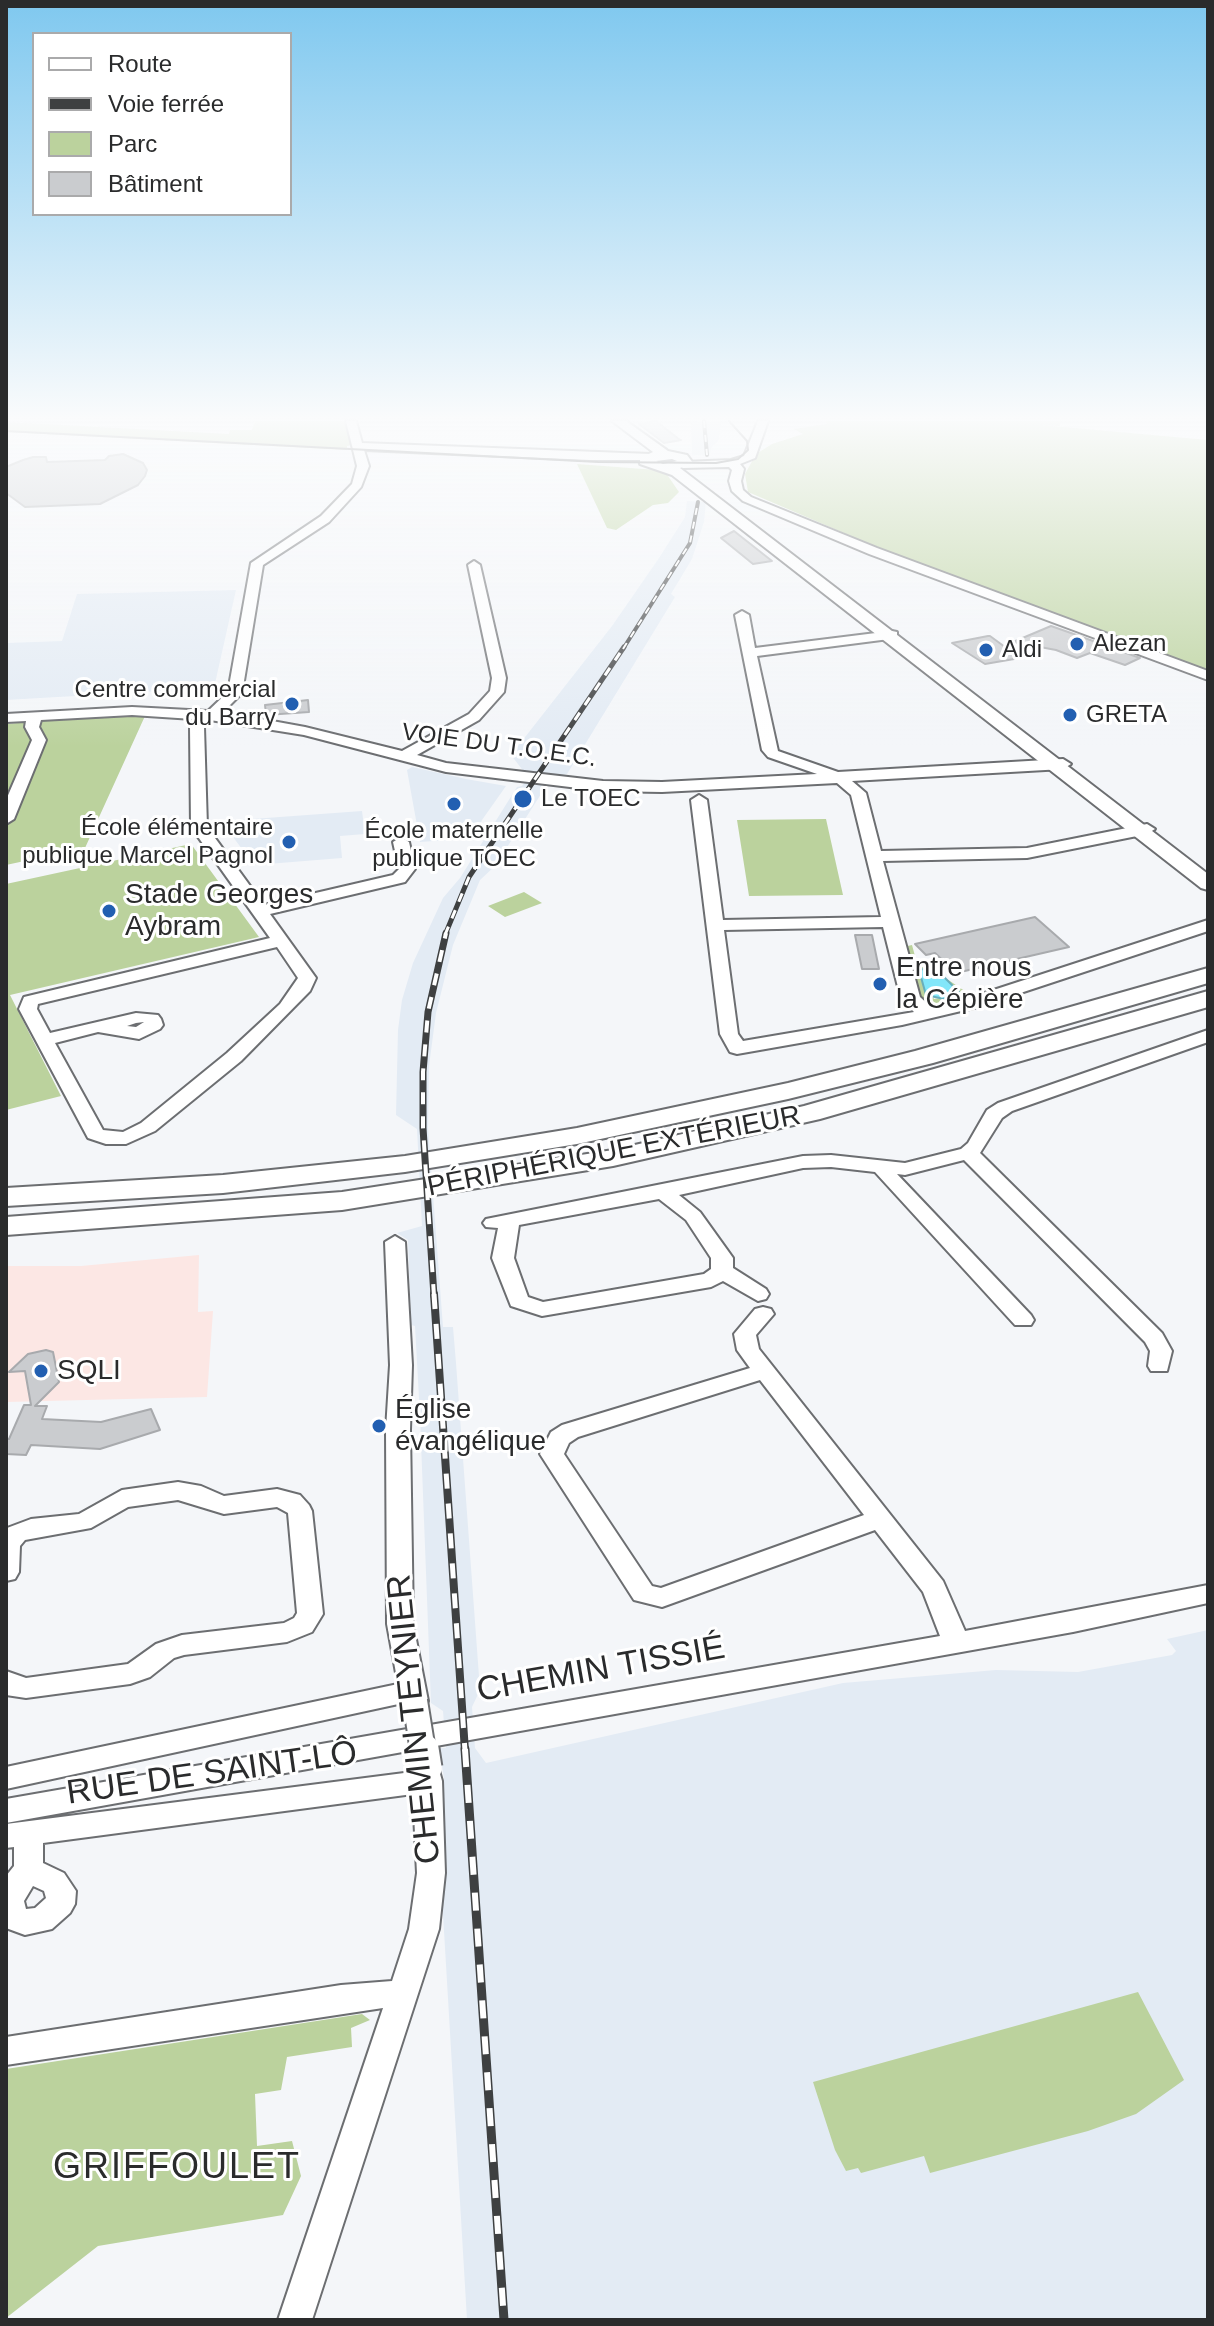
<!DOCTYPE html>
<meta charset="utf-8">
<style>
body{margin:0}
#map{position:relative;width:1214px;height:2326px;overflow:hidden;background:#f4f6f9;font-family:Helvetica,sans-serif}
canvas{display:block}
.frame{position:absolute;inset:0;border:8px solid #2a2b2c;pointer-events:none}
.legend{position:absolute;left:32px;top:32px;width:260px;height:184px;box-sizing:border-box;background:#fff;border:2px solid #aaaaab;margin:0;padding:10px 14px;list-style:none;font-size:24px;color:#2a2b2c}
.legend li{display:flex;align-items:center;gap:16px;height:40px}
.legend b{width:40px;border:2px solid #aaaaab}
</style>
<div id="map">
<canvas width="1214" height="2326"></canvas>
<div class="frame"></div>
<ul class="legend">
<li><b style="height:10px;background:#fff"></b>Route</li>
<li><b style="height:10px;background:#3e4041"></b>Voie ferrée</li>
<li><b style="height:22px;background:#bbd29d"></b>Parc</li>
<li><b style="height:22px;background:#cacccf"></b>Bâtiment</li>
</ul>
</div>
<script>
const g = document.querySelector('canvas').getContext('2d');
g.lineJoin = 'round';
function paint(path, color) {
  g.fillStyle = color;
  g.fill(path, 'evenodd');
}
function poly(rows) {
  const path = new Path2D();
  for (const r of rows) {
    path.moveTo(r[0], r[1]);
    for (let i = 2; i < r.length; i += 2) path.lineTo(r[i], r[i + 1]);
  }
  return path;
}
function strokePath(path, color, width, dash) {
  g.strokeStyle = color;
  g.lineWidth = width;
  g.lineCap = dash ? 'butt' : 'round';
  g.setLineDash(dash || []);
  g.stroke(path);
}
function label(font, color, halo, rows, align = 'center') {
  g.font = font + ' Helvetica,sans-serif';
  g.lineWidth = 6;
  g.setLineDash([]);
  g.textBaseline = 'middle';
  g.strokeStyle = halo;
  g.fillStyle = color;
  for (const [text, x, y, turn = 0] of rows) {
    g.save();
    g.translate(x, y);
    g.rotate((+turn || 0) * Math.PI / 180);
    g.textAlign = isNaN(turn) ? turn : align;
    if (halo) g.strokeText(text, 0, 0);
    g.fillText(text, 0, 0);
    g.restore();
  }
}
const commercial = poly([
 [199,1255,198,1312,213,1311,207,1397,6,1402,6,1266,81,1266]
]);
const built = poly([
 [691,421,721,422,719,440,711,448,710,456,692,455],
 [687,501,706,502,704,522,692,559,671,594,675,597,567,774,546,778,540,789,543,791,495,866,480,880,453,945,436,1013,429,1066,428,1128,443,1327,453,1327,456,1363,480,1690,472,1707,475,1748,486,1763,843,1683,996,1670,1078,1672,1172,1655,1176,1651,1167,1639,1208,1630,1208,2320,467,2320,443,1914,444,1778,439,1748,446,1748,443,1711,431,1703,420,1416,415,1326,411,1325,408,1240,397,1233,422,1226,417,1129,396,1115,398,1030,402,1000,413,963,443,898,460,878,517,787,522,786,528,777,511,755,612,626,659,558,685,517],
 [236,590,214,688,6,700,6,643,62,641,77,594],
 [412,767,466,779,506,786,482,820,475,838,420,842,407,770],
 [362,811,365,834,340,836,342,858,255,865,249,857,239,854,242,849,227,829,230,828,225,821]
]);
const green = poly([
 [255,421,345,421,352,445,347,446,347,450,6,432,6,422,229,434,230,430,252,430],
 [825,421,1060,421,1060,426,1041,425,1208,440,1208,670,893,554,748,492,745,474,756,454,772,444,803,434,794,429,827,424],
 [577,464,657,470,666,473,679,492,668,503,653,505,616,530,607,528],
 [101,716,145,716,85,848,6,865,6,724],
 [826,819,843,895,749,896,737,820],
 [191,844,259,937,10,995,61,1096,6,1110,6,884],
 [524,892,542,903,505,917,488,906],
 [912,945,918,967,933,967,919,971,934,999,961,995,944,977,972,996,939,1004,919,998,903,947],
 [1138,1992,1184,2080,1136,2114,1088,2131,930,2173,924,2156,861,2173,858,2168,846,2171,835,2150,813,2082],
 [362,2014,370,2020,351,2028,352,2047,287,2057,281,2090,255,2094,257,2146,292,2141,301,2176,283,2215,98,2246,6,2318,6,2069]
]);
const water = poly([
 [933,967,944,977,962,995,944,999,926,995,919,970,933,967]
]);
const building = poly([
 [656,421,680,440,681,440,664,443,639,424,656,421],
 [123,454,143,463,147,470,145,476,138,485,100,504,25,507,6,493,6,467,23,460,33,457,46,457,47,462,105,460,109,456,123,454],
 [734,531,772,561,753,564,721,538,734,531],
 [1051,626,1071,633,1140,658,1125,665,1090,653,1077,658,1056,650,1013,642,1051,626],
 [988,636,990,636,1020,658,985,664,952,643,988,636],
 [308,700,309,712,266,715,265,705,308,700],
 [1035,917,1069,947,956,973,935,953,926,955,915,944,1035,917],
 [855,935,872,935,879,969,862,969,855,935],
 [46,1350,53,1352,59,1382,35,1406,47,1406,42,1419,101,1422,151,1409,160,1430,100,1449,31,1445,26,1455,6,1454,6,1439,9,1439,24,1405,31,1405,25,1371,9,1372,28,1354,46,1350]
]);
const minor = poly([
 [346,421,356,421,362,443,651,454,657,457,651,460,590,460,364,450,369,466,361,487,329,522,263,565,242,693,223,712,305,727,402,751,469,714,490,691,492,678,468,565,474,561,480,565,506,678,504,692,479,720,417,755,446,763,603,781,662,782,817,774,768,757,762,750,735,615,742,611,749,615,755,648,892,631,897,632,897,638,757,656,778,751,838,772,1063,759,1071,764,1063,769,852,781,866,793,881,851,1027,848,1147,824,1155,829,1147,834,1027,858,883,861,920,997,931,1007,966,999,1208,920,1208,931,978,1007,902,1025,737,1054,730,1052,720,1034,691,800,699,795,707,800,723,920,881,917,851,795,837,783,662,792,603,791,446,772,304,735,210,720,204,727,207,827,264,905,393,875,399,869,393,842,401,837,409,842,415,869,405,882,270,914,316,978,310,991,241,1061,155,1131,126,1144,106,1144,88,1138,19,1009,24,997,270,938,191,827,190,727,193,719,132,715,41,720,39,727,46,740,14,819,6,824,6,800,32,740,25,727,26,721,6,722,6,714,132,707,208,711,228,692,251,563,321,516,352,484,357,466,346,421],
 [883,927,899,991,906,1004,914,1012,743,1041,738,1034,724,930,883,927],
 [277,947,298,978,280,1004,227,1053,141,1123,123,1132,103,1130,55,1043,98,1032,139,1039,160,1029,163,1025,161,1019,158,1015,136,1013,50,1033,37,1009,38,1004,277,947],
 [144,1022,136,1027,127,1026,136,1023,144,1022],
 [758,421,768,421,755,458,740,464,744,469,741,481,743,490,751,497,877,548,1208,671,1208,680,869,554,743,501,732,491,729,481,732,470,729,467,683,468,677,465,683,462,731,460,744,456,758,421],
 [1208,1030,1208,1042,1012,1111,1002,1118,980,1153,1162,1333,1172,1351,1167,1371,1151,1371,1148,1366,1150,1351,1145,1342,964,1160,905,1175,897,1174,1031,1315,1034,1320,1031,1325,1015,1325,875,1172,831,1167,803,1168,679,1195,700,1212,733,1258,733,1268,766,1289,769,1294,766,1299,758,1301,723,1281,711,1287,542,1316,511,1306,492,1258,498,1228,486,1227,483,1223,486,1219,803,1156,831,1155,905,1163,961,1149,968,1143,987,1110,998,1103,1208,1030],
 [659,1199,686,1220,711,1258,711,1269,704,1274,543,1302,528,1297,514,1258,519,1225,659,1199],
 [395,1236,405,1242,412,1365,410,1430,413,1624,428,1701,424,1708,415,1711,406,1708,403,1703,6,1789,6,1767,398,1684,387,1624,386,1430,390,1365,385,1242,395,1236],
 [763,1307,771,1309,774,1314,756,1335,759,1349,943,1581,965,1631,1208,1585,1208,1603,1073,1632,6,1823,6,1799,940,1636,923,1592,875,1530,662,1607,634,1600,540,1454,551,1432,562,1425,750,1368,737,1350,734,1334,755,1309,763,1307],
 [760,1380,864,1515,661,1588,652,1586,564,1454,569,1443,578,1437,760,1380],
 [178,1482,201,1486,224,1496,277,1489,300,1495,309,1505,312,1511,323,1614,312,1632,287,1642,184,1655,174,1658,150,1677,130,1684,26,1698,6,1695,6,1671,26,1678,128,1664,156,1644,182,1635,284,1623,294,1618,297,1613,288,1513,277,1507,224,1514,178,1500,128,1507,91,1528,25,1540,20,1546,19,1572,15,1579,6,1581,7,1528,31,1519,79,1514,122,1490,178,1482],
 [426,1757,436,1760,442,1781,445,1873,439,1929,312,2320,278,2320,383,2008,6,2065,6,2037,341,1985,392,1981,409,1929,417,1873,413,1794,43,1843,43,1863,64,1873,76,1891,75,1904,70,1913,52,1929,25,1935,6,1928,6,1876,14,1866,14,1847,6,1848,6,1824,412,1772,416,1760,426,1757],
 [33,1886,44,1891,46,1898,35,1908,26,1909,24,1901,33,1886]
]);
const major = poly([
 [612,421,626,421,668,451,687,455,693,463,680,468,1208,874,1208,890,1201,888,672,475,640,464,640,458,653,452,612,421],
 [672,459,677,461,663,464,656,461,672,459]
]);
const highway = poly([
 [1208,968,1208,983,933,1063,788,1099,577,1144,405,1172,223,1193,6,1206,6,1188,223,1175,405,1156,577,1128,788,1083,915,1051,1208,968],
 [1208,991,1208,1007,820,1119,613,1166,342,1210,6,1235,6,1217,342,1192,613,1150,804,1106,1208,991]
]);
const tram = poly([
 [6,431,598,462,716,463,738,459,748,450,747,441,729,421]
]);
const railFar4 = poly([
 [704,421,707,455],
 [623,649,690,543,698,502]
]);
const railFar3 = poly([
 [445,935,469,877,624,647]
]);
const railFar2 = poly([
 [434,1296,423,1128,423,1072,428,1012,446,933]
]);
const railFar1 = poly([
 [434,1294,465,1751]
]);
const rail = poly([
 [465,1749,504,2320]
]);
const minorBridgeFar1 = poly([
 [415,1701,423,1751]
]);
const minorBridge = poly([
 [423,1749,426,1768]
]);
const markers = [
 [1077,644,8,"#225fb1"],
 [986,650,8,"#225fb1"],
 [292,704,8,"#225fb1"],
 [1070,715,8,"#225fb1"],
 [523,799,10,"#225fb1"],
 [454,804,8,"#225fb1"],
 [289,842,8,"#225fb1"],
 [109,911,8,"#225fb1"],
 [880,984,8,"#225fb1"],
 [41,1371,8,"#225fb1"],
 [379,1426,8,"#225fb1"]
];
const farPoinames = [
 ["Alezan",1093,644],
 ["Aldi",1002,650],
 ["Centre commercial",276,690,"right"],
 ["du Barry",276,718,"right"],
 ["GRETA",1086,715],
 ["Le TOEC",541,799],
 ["École élémentaire",273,828,"right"],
 ["publique Marcel Pagnol",273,856,"right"],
 ["École maternelle",454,831,"center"],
 ["publique TOEC",454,859,"center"]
];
const farStreetnames = [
 ["VOIE DU T.O.E.C.",499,746,8]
];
const poiNames = [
 ["Stade Georges",125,895],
 ["Aybram",125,927],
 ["Entre nous",896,968],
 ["la Cépière",896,1000],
 ["SQLI",57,1371],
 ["Église",395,1410],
 ["évangélique",395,1442]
];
const streetNames = [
 ["PÉRIPHÉRIQUE EXTÉRIEUR",614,1152,-11]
];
const nearStreetnames = [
 ["CHEMIN TISSIÉ",601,1670,-10],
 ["CHEMIN TEYNIER",415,1719,-96],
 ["RUE DE SAINT-LÔ",212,1774,-8]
];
const nearNeighbourhoodnames = [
 ["GRIFFOULET",177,2168]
];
paint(commercial, '#fce7e4');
paint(built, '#e3ebf4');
paint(green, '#bbd29d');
paint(water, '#82e6f9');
strokePath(water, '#68aebc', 2);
paint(building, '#cacccf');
strokePath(building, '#a8aaad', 2);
strokePath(minor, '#6c6e71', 4);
strokePath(major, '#6c6e71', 4);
strokePath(highway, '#6c6e71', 4);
paint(minor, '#fff');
paint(major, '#fff');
paint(highway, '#fff');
strokePath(tram, '#3e4041', 2);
strokePath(railFar4, '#3e4041', 4);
strokePath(railFar3, '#3e4041', 5);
strokePath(railFar2, '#3e4041', 7);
strokePath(railFar1, '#3e4041', 8);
strokePath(rail, '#3e4041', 9);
strokePath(railFar4, '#fff', 2, [7]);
strokePath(railFar3, '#fff', 3, [9]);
strokePath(railFar2, '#fff', 4, [12]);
strokePath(railFar1, '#fff', 5, [15]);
strokePath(rail, '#fff', 6, [18]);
strokePath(minorBridgeFar1, '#6c6e71', 28, []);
strokePath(minorBridge, '#6c6e71', 35, []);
strokePath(minorBridgeFar1, '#fff', 24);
strokePath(minorBridge, '#fff', 31);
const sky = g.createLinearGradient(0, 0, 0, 747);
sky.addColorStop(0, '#7fc8ef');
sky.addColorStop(0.56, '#fafbfc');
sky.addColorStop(1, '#fafbfc00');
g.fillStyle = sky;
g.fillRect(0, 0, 1214, 747);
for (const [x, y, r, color] of markers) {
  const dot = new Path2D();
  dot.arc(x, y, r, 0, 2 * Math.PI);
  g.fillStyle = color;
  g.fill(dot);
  strokePath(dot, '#fff', 3);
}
label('24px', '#2a2b2c', '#fff', farPoinames, 'left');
label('24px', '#2a2b2c', '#fff', farStreetnames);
label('28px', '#2a2b2c', '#fff', poiNames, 'left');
label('28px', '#2a2b2c', '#fff', streetNames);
label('34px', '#2a2b2c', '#fff', nearStreetnames);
g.letterSpacing = '2px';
label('36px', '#2a2b2c', '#fff', nearNeighbourhoodnames);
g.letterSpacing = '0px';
</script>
